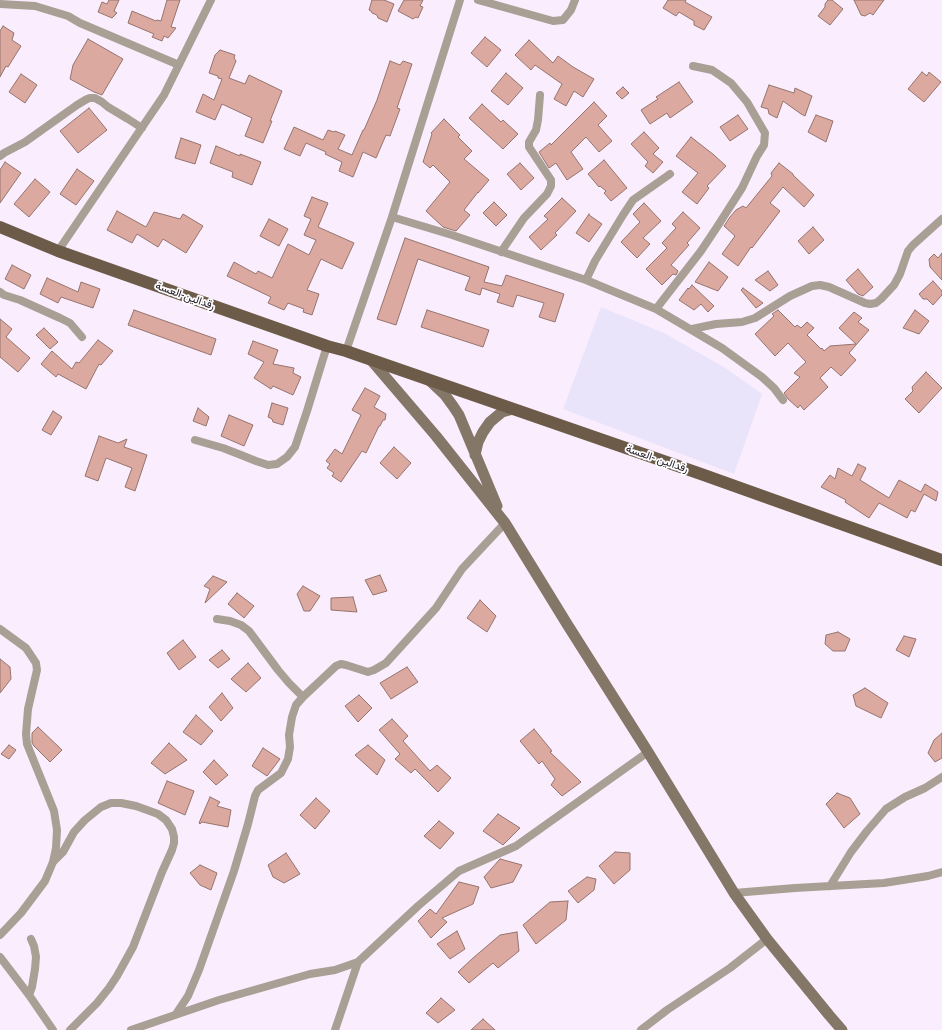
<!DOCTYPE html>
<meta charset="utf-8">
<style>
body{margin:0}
canvas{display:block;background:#faedfd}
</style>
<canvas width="942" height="1030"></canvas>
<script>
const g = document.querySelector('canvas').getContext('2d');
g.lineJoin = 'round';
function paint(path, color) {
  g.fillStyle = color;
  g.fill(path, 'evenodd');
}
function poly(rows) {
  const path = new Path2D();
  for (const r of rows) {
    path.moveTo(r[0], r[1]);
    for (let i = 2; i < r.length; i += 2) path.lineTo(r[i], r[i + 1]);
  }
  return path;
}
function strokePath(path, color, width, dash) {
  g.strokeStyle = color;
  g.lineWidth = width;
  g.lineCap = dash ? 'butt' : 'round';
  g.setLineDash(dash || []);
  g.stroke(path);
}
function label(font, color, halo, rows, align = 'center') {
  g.font = font + ' "Noto Serif",Vazirmatn,serif';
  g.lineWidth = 3.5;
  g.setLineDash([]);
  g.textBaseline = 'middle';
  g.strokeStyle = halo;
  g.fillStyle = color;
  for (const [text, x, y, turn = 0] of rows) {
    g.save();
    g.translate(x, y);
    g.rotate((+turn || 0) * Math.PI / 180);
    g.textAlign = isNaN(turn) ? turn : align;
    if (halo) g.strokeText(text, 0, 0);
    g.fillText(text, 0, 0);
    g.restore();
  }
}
const industrial = poly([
 [601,307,666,334,727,369,762,394,734,474,563,409]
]);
const building = poly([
 [109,0,119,0,114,11,117,13,112,18,98,12,102,2,107,4,109,0],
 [167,0,180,0,171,27,176,28,168,38,164,36,162,41,152,37,154,34,128,23,132,11,156,21,157,20,161,21,167,0],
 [372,0,384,0,394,4,387,22,378,18,377,15,372,13,371,11,369,10,372,0],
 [404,0,423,0,420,6,423,7,418,18,416,17,413,19,398,11,404,0],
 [668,0,686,0,685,2,712,17,704,30,694,25,694,21,679,12,676,16,663,8,668,0],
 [828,0,832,0,843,9,830,25,818,16,825,7,825,4,828,0],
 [854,0,884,0,873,15,870,13,865,16,861,15,854,0],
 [3,26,14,33,12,40,21,46,8,67,6,66,0,77,0,31,3,26],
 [485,37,501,50,487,67,471,53,485,37],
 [88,39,123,59,102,95,97,93,94,92,70,79,73,65,88,39],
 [529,40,553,63,558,56,573,67,594,79,583,97,574,91,566,106,554,99,562,84,535,65,531,70,515,55,529,40],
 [220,50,235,55,234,58,236,61,229,78,245,84,249,75,282,91,270,121,272,121,263,143,245,136,252,118,222,104,215,120,196,112,203,94,214,100,222,79,218,78,218,76,209,73,215,55,220,50],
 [390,61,400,65,403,61,412,64,397,108,400,109,390,136,386,135,376,158,363,152,353,177,339,171,342,162,325,154,326,152,306,143,300,156,284,149,294,127,323,140,328,130,334,132,335,131,345,135,338,149,352,155,363,130,364,130,377,100,390,61],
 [922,72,927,76,929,72,941,82,924,102,908,89,922,72],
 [506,73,523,88,508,105,491,91,506,73],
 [21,74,37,85,25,103,9,92,21,74],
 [679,82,693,102,670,118,667,113,650,124,641,110,658,99,656,97,679,82],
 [769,85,794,93,795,88,812,96,805,116,801,114,783,101,777,118,769,114,768,109,761,107,769,85],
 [623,87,629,93,622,99,616,93,623,87],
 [594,102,607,116,598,125,612,141,599,152,586,137,571,152,583,169,567,180,556,163,549,168,539,152,550,143,551,145,594,102],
 [482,104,501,122,503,120,518,134,503,149,469,118,482,104],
 [89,108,107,130,78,153,60,131,89,108],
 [738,115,748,129,730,141,720,127,738,115],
 [816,115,833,121,826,142,808,132,816,115],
 [444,119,460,135,458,137,472,151,464,159,489,180,478,193,478,192,464,210,470,215,456,231,443,227,426,211,450,182,433,165,430,168,423,162,432,134,431,133,444,119],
 [644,132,659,148,653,154,663,162,653,173,645,166,648,162,631,144,644,132],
 [691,137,714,155,726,166,707,186,709,188,697,204,682,192,698,173,676,156,691,137],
 [181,138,201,145,195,164,175,158,181,138],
 [216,146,240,156,240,154,261,162,252,185,232,177,233,172,210,163,216,146],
 [604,160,627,188,611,201,604,193,606,191,600,186,599,187,588,174,604,160],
 [5,162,21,173,0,203,0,170,5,162],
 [520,163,534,178,521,190,507,174,520,163],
 [779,163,793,174,793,175,814,195,804,207,783,187,770,203,780,211,752,248,751,247,738,266,722,254,735,236,724,226,730,217,736,210,743,206,746,208,772,176,771,173,779,163],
 [77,169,94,181,76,205,60,194,77,169],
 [35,179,50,192,29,217,14,204,35,179],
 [312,197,328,203,318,227,354,243,342,269,321,259,307,290,319,294,312,315,303,312,304,309,288,303,284,310,268,303,271,297,227,276,234,262,256,274,258,271,272,278,288,244,309,255,316,240,304,235,311,219,304,216,312,197],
 [562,198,576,211,555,233,557,235,541,250,529,237,548,219,544,216,562,198],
 [494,202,507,215,496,226,483,213,494,202],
 [644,203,661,221,643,238,650,244,637,258,621,242,640,222,633,214,644,203],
 [117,211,146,227,154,212,180,219,183,214,203,226,186,253,163,239,158,247,137,234,132,243,107,230,117,211],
 [683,212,700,228,687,243,689,245,671,265,678,271,676,275,673,274,662,285,646,269,667,248,662,243,676,228,672,224,683,212],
 [589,214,589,215,602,224,589,242,576,233,589,214],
 [269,219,288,229,279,246,260,236,269,219],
 [813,227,824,240,809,254,798,241,813,227],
 [405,238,489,267,484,282,502,286,506,275,564,294,555,322,539,317,544,303,517,295,513,307,497,302,500,294,482,288,480,295,465,290,470,277,418,259,396,325,377,319,405,238],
 [942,253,942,280,930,267,929,259,934,254,938,258,942,253],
 [709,262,728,277,718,291,695,282,709,262],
 [12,265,31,275,24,289,5,279,12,265],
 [858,269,873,287,863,296,858,294,846,280,858,269],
 [768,271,778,285,770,291,755,280,768,271],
 [47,278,78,292,81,282,100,289,93,308,61,297,58,303,40,294,47,278],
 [933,281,942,291,942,295,933,305,927,299,923,299,919,294,933,281],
 [692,285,714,306,708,312,701,304,694,310,679,300,688,288,689,289,692,285],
 [743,288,763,303,756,308,741,290,743,288],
 [134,310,216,339,211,355,128,325,134,310],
 [427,310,489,330,483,347,421,327,427,310],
 [778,310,795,327,797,325,801,328,807,322,814,328,807,335,821,349,822,348,824,351,830,346,856,344,839,328,854,312,862,318,858,322,869,330,849,353,856,360,841,376,831,367,820,378,828,387,804,410,800,405,798,408,788,399,784,393,800,377,794,373,806,362,788,343,775,356,755,334,774,316,772,314,778,310],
 [915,310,929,321,919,334,903,328,915,310],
 [0,319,12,329,6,337,30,358,18,372,0,357,0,319],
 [44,328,58,342,50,349,36,335,44,328],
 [98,340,113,351,101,365,99,364,86,389,58,374,56,377,41,364,52,351,72,369,76,362,79,363,98,340],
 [253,341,278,350,273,364,294,368,293,373,301,377,293,395,273,386,271,389,254,378,264,362,248,354,253,341],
 [926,372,942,388,919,413,905,399,913,391,912,387,926,372],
 [365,388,380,396,374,407,386,414,385,420,383,420,380,426,379,426,366,453,362,451,341,482,332,476,334,473,327,468,330,464,326,461,335,449,342,454,361,415,352,410,365,388],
 [272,403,288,408,283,425,273,422,272,419,268,417,272,403],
 [198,408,209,417,206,426,193,421,198,408],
 [53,411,62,417,51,435,42,430,53,411],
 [229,415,253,425,244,446,221,436,229,415],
 [99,436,118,443,127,439,124,447,147,455,135,491,125,487,132,468,106,458,98,481,85,476,99,436],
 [394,447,411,463,397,479,380,463,394,447],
 [858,464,866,468,860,480,889,498,899,480,921,492,925,484,938,492,936,501,924,494,915,512,911,510,907,518,879,503,869,518,845,502,846,500,821,487,830,475,835,479,838,468,852,476,858,464],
 [380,575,387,591,373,595,365,580,380,575],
 [213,576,227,582,205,603,210,589,204,586,213,576],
 [303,586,320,596,310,611,304,611,297,594,303,586],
 [237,593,254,606,244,618,228,604,237,593],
 [353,597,357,612,331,610,331,598,353,597],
 [480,600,496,616,487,632,467,618,480,600],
 [838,632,850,639,845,651,833,651,825,644,826,635,838,632],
 [904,636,916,639,909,657,896,650,904,636],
 [183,640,196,657,179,670,167,653,183,640],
 [222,650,230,659,218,668,209,660,222,650],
 [0,659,10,667,11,679,0,693,0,659],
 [248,663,261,678,246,692,231,679,248,663],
 [407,667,418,682,391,699,380,683,407,667],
 [865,688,888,703,881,718,856,706,853,695,865,688],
 [222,693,233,708,221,721,209,707,222,693],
 [359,695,372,708,358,722,345,706,359,695],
 [196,715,213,731,201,745,183,732,196,715],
 [392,719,408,736,403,741,430,771,437,765,451,778,438,792,415,769,411,773,395,759,400,754,379,730,392,719],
 [38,727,62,750,50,762,34,746,32,743,32,733,38,727],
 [534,729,552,751,550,752,581,782,562,796,551,785,555,779,542,761,539,764,520,741,534,729],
 [942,733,942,758,935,762,928,753,934,740,942,733],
 [169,743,187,760,165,774,151,763,169,743],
 [9,745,16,750,9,759,1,754,9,745],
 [368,745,385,760,377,775,355,755,368,745],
 [263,748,280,759,267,776,252,766,263,748],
 [214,760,228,775,216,785,203,772,214,760],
 [167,781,194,791,185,815,158,803,167,781],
 [837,793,850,798,860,814,844,828,826,804,837,793],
 [210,797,220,802,217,806,231,810,228,827,202,822,200,824,199,823,210,797],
 [316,798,330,811,315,829,300,815,316,798],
 [498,814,520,828,503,845,483,831,498,814],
 [439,821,454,833,440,849,424,836,439,821],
 [615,852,630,853,630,870,614,884,599,866,615,852],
 [286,853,300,874,284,883,273,877,268,865,286,853],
 [500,859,522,865,513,882,491,888,484,877,500,859],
 [200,865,217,873,211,890,200,885,190,873,200,865],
 [587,877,596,879,594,890,578,903,568,891,587,877],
 [459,882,479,887,473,904,442,918,447,922,431,938,418,921,430,909,436,914,459,882],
 [568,901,566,920,536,944,523,925,550,902,568,901],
 [457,931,465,949,450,959,437,944,457,931],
 [517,932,519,951,498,968,493,963,469,983,458,972,473,958,500,935,517,932],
 [441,998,455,1010,438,1023,426,1013,441,998],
 [483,1019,495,1030,471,1030,483,1019]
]);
const street = poly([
 [478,0,553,21,563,20,571,10,575,0],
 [0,4,35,6,68,16,80,23,179,65],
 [0,156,4,153,25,142,77,105,87,99,90,98,95,98,102,102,108,107,128,119,142,128],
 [392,217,452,235,586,280,656,309,722,348,762,377,774,388,783,400],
 [58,251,164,95,211,0],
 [501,252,524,218,547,194,551,186,551,180,529,147,529,142,536,130,538,120,540,95],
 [586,280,595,261,623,215,633,200,670,174],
 [0,292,4,295,20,300,60,318,70,323,82,337],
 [656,309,701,251,717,227,742,188,757,156,764,145,765,133,747,102,731,83,712,70,693,66],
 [692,329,716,324,742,322,755,318,790,296,812,286,820,285,829,287,865,303,870,304,876,303,881,299,894,285,900,274,908,251,913,245,942,219],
 [346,351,392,217,460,0],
 [195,440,223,448,241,455,256,461,268,465,277,464,287,457,295,447,307,411,327,346],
 [217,619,230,621,241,625,249,631,278,670,289,683,303,697],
 [0,629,26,648,36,663,37,670,28,709,26,734,27,744,54,811,57,830,56,848,53,862,45,881,21,913,0,935],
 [53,862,63,852,74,832,85,820,101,807,111,803,121,803,136,806,158,814,166,820,172,829,174,837,174,843,172,850,162,872,133,947,117,976,109,988,97,1003,70,1030],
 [830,886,851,852,867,831,886,809,905,797,925,788,942,777],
 [734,893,795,888,884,883,928,876,942,872],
 [0,957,29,995,53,1030],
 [29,995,32,987,35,969,36,957,34,946,31,939],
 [176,1014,188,996,199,970,234,871,248,824,255,796,258,790,281,773,288,759,290,747,289,735,292,717,296,705,303,697,336,666,341,664,346,665,368,672,374,670,386,663,436,608,462,569,505,523],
 [131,1030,219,1000,310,974,335,970,358,962,418,906,459,871,516,846,648,752],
 [335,1030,358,962],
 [641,1030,667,1010,730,968,767,939]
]);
const secondary = poly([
 [371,360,436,436,505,523,567,624,648,752,734,893,767,939,829,1015,842,1030],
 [429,380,445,395,453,406,459,415,497,506],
 [475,455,478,442,483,432,490,422,502,412,513,409]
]);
const primary = poly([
 [0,227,58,251,327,346,346,351,701,474,942,560]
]);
const streetNames = [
 ["رقدالين-العسة",185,296,20],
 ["رقدالين -العسة",657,459,19]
];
paint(industrial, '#eae4fa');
paint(building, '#dca9a1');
strokePath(building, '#95746e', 1);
strokePath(street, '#a99f94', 8);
strokePath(secondary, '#857767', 11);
strokePath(primary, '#6c5b48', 12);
label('11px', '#1b131d', '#fff', streetNames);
</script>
